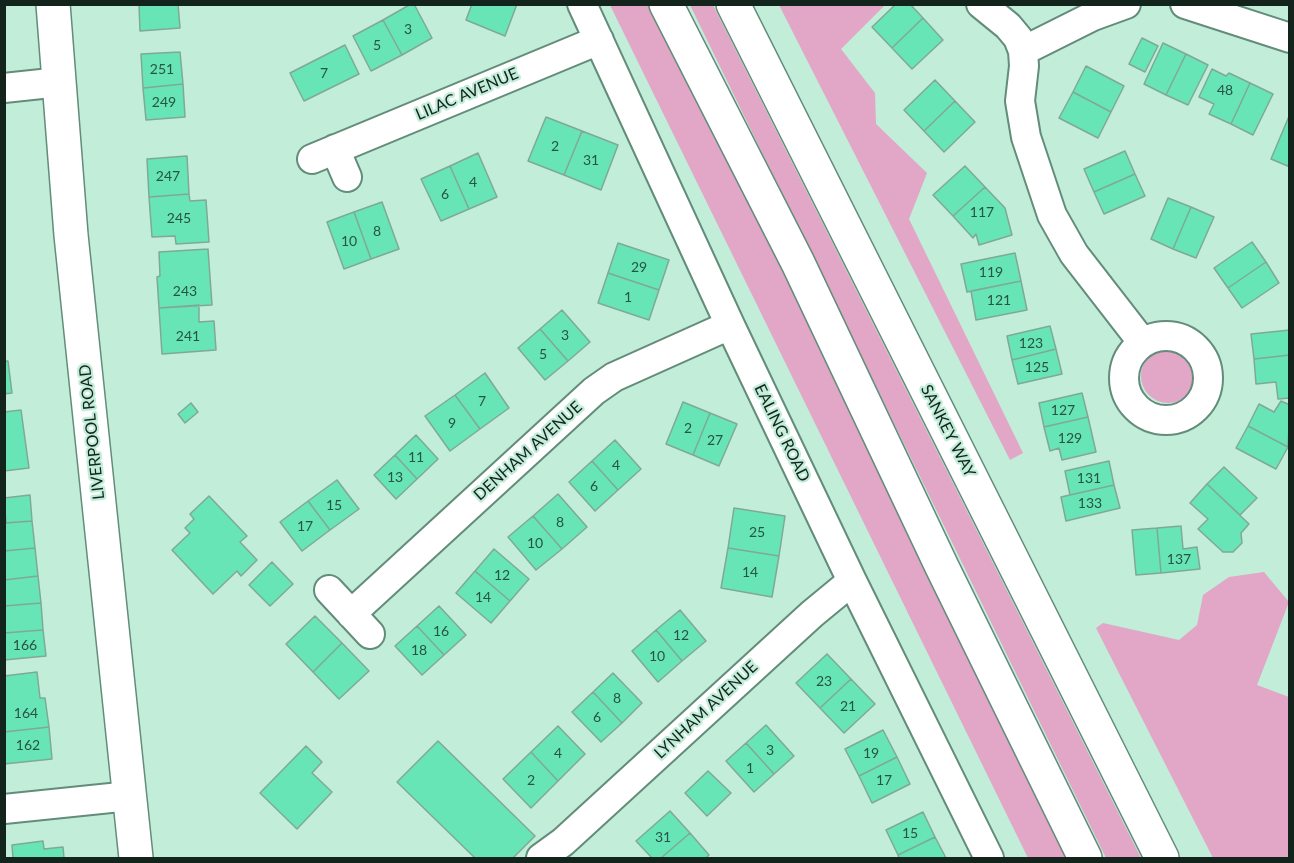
<!DOCTYPE html>
<style>
body{margin:0}
#map{position:relative;width:1294px;height:863px;overflow:hidden;background:#c1edd9;font-family:Lato,sans-serif}
canvas{display:block}
.frame{position:absolute;inset:0;border:6px solid #13241d;pointer-events:none}
</style>
<div id="map">
<canvas width="1294" height="863"></canvas>
<div class="frame"></div>
</div>
<script>
const g = document.querySelector('canvas').getContext('2d');
g.lineJoin = 'round';
function paint(path, color) {
  g.fillStyle = color;
  g.fill(path, 'evenodd');
}
function poly(rows) {
  const path = new Path2D();
  for (const r of rows) {
    if (r.length === 3) {
      path.moveTo(r[0] + r[2], r[1]);
      path.arc(r[0], r[1], r[2], 0, 2 * Math.PI);
      continue;
    }
    path.moveTo(r[0], r[1]);
    for (let i = 2; i < r.length; i += 2) path.lineTo(r[i], r[i + 1]);
  }
  return path;
}
function strokePath(path, color, width, dash) {
  g.strokeStyle = color;
  g.lineWidth = width;
  g.lineCap = dash ? 'butt' : 'round';
  g.setLineDash(dash || []);
  g.stroke(path);
}
function label(font, color, halo, rows, align = 'center') {
  g.font = font + ' Lato,sans-serif';
  g.lineWidth = 4.5;
  g.setLineDash([]);
  g.textBaseline = 'middle';
  g.strokeStyle = halo;
  g.fillStyle = color;
  for (const [text, x, y, turn = 0] of rows) {
    g.save();
    g.translate(x, y);
    g.rotate((+turn || 0) * Math.PI / 180);
    g.textAlign = isNaN(turn) ? turn : align;
    if (halo) g.strokeText(text, 0, 0);
    g.fillText(text, 0, 0);
    g.restore();
  }
}
const green = poly([
 [610,5,654,5,1076,858,1028,858],
 [690,5,713,5,1141,858,1106,858],
 [779,5,885,5,841,49,875,93,876,124,927,173,909,219,1023,453,1010,460],
 [1168,376,27],
 [1264,572,1289,602,1257,685,1289,697,1289,858,1213,858,1096,628,1103,623,1179,640,1197,625,1203,595,1229,577]
]);
const building = poly([
 [139,4,178,4,180,28,140,31,139,4],
 [411,4,414,4,432,38,402,55,383,20,411,4],
 [472,4,517,4,505,36,466,20,472,4],
 [896,4,910,4,923,18,892,48,872,27,896,4],
 [923,18,943,40,912,69,892,48,923,18],
 [383,20,402,55,371,71,353,36,383,20],
 [1142,38,1158,46,1145,72,1129,64,1142,38],
 [1163,43,1186,54,1166,95,1144,84,1163,43],
 [345,45,359,74,304,101,290,73,345,45],
 [180,52,183,84,143,88,141,54,180,52],
 [1186,54,1208,65,1188,105,1166,95,1186,54],
 [1086,66,1124,86,1111,112,1073,92,1086,66],
 [1212,69,1226,76,1229,73,1250,83,1231,124,1209,114,1214,104,1199,97,1212,69],
 [935,80,955,101,924,131,904,110,935,80],
 [1250,83,1273,94,1253,135,1231,124,1250,83],
 [183,84,185,117,146,120,143,88,183,84],
 [1073,92,1111,112,1098,138,1059,118,1073,92],
 [955,101,975,122,944,152,924,131,955,101],
 [1290,114,1290,167,1271,159,1290,114],
 [546,117,582,131,564,175,528,161,546,117],
 [582,131,618,145,601,190,564,175,582,131],
 [1125,151,1135,174,1094,192,1084,169,1125,151],
 [478,153,497,197,469,209,450,166,478,153],
 [187,156,189,194,149,197,147,159,187,156],
 [450,166,469,209,441,221,421,179,450,166],
 [965,166,985,187,953,216,933,195,965,166],
 [1135,174,1145,196,1104,214,1094,192,1135,174],
 [985,187,1005,208,1012,235,979,245,976,234,973,238,953,216,985,187],
 [189,194,190,201,206,200,209,242,176,244,175,236,152,237,149,197,189,194],
 [1168,198,1191,207,1173,249,1151,239,1168,198],
 [382,202,399,249,371,259,354,212,382,202],
 [1191,207,1214,217,1196,258,1173,249,1191,207],
 [354,212,371,259,344,269,327,222,354,212],
 [1252,242,1266,262,1228,288,1214,268,1252,242],
 [618,243,669,260,659,290,608,273,618,243],
 [208,249,212,305,159,308,157,277,160,276,159,252,208,249],
 [1015,253,1021,281,967,292,961,264,1015,253],
 [1266,262,1279,283,1242,308,1228,288,1266,262],
 [608,273,659,290,649,320,598,303,608,273],
 [1021,281,1027,310,976,320,971,291,1021,281],
 [199,305,199,322,214,321,216,350,162,354,159,308,199,305],
 [562,310,590,342,568,361,540,329,562,310],
 [1050,326,1056,349,1012,360,1007,336,1050,326],
 [540,329,568,361,545,380,518,348,540,329],
 [1290,330,1290,355,1254,359,1251,334,1290,330],
 [1056,349,1062,374,1018,384,1012,360,1056,349],
 [1290,355,1290,398,1278,399,1276,382,1256,384,1254,359,1290,355],
 [4,361,8,361,12,393,4,394,4,361],
 [485,373,509,408,480,429,455,395,485,373],
 [1082,393,1088,417,1044,427,1039,403,1082,393],
 [455,395,480,429,450,451,425,416,455,395],
 [1281,401,1290,405,1288,447,1248,426,1259,404,1274,412,1281,401],
 [683,402,710,413,693,455,666,444,683,402],
 [191,403,198,412,185,423,178,414,191,403],
 [21,410,29,468,4,471,4,412,21,410],
 [710,413,737,424,719,466,693,455,710,413],
 [1088,417,1096,452,1062,460,1059,448,1050,451,1044,427,1088,417],
 [1248,426,1288,447,1276,469,1236,448,1248,426],
 [416,435,438,459,417,479,395,455,416,435],
 [615,440,641,469,618,490,592,461,615,440],
 [395,455,417,479,396,499,374,475,395,455],
 [592,461,618,490,595,511,569,482,592,461],
 [1109,461,1114,485,1070,495,1065,471,1109,461],
 [1224,467,1257,498,1240,515,1207,484,1224,467],
 [337,480,359,509,330,530,308,501,337,480],
 [1207,484,1249,524,1241,533,1242,543,1233,552,1223,552,1198,529,1208,519,1190,503,1207,484],
 [1114,485,1120,508,1066,521,1061,497,1114,485],
 [558,494,587,527,562,549,533,516,558,494],
 [30,495,32,521,6,523,4,498,30,495],
 [209,496,247,536,240,542,257,560,241,576,237,571,213,594,172,550,190,533,185,528,194,519,190,514,209,496],
 [308,501,330,530,302,551,280,522,308,501],
 [734,508,785,516,779,556,728,548,734,508],
 [533,516,562,549,536,570,508,537,533,516],
 [32,521,35,548,4,551,4,523,32,521],
 [1181,526,1183,549,1197,547,1200,569,1161,573,1157,528,1181,526],
 [1157,528,1161,573,1136,575,1132,530,1157,528],
 [35,548,38,576,4,580,4,551,35,548],
 [728,548,779,556,772,597,721,588,728,548],
 [494,549,529,579,510,601,475,571,494,549],
 [272,562,293,584,270,606,249,585,272,562],
 [475,571,510,601,491,623,456,593,475,571],
 [38,576,41,603,4,606,4,580,38,576],
 [41,603,43,630,4,633,4,606,41,603],
 [439,606,466,635,444,655,417,626,439,606],
 [680,610,706,641,682,661,656,630,680,610],
 [315,616,342,643,313,672,286,644,315,616],
 [417,626,444,655,422,675,395,646,417,626],
 [43,630,46,656,4,660,4,633,43,630],
 [656,630,682,661,658,682,632,651,656,630],
 [342,643,369,671,339,699,313,672,342,643],
 [827,654,851,679,820,708,796,683,827,654],
 [37,672,40,698,45,698,49,727,4,732,4,676,37,672],
 [613,673,642,703,622,723,593,692,613,673],
 [851,679,875,704,844,733,820,708,851,679],
 [593,692,622,723,601,742,572,712,593,692],
 [766,725,794,756,774,774,746,743,766,725],
 [558,726,585,754,558,781,531,752,558,726],
 [49,727,52,759,4,764,4,732,49,727],
 [883,730,897,757,859,776,845,749,883,730],
 [438,741,535,836,513,858,475,858,397,782,438,741],
 [746,743,774,774,754,792,726,761,746,743],
 [306,746,322,762,312,773,332,792,297,829,260,793,306,746],
 [531,752,558,781,531,808,503,779,531,752],
 [897,757,910,784,872,803,859,776,897,757],
 [708,771,731,793,707,816,685,793,708,771],
 [670,811,690,833,661,858,652,858,636,841,670,811],
 [923,812,935,837,898,855,886,830,923,812],
 [690,833,709,855,706,858,661,858,690,833],
 [935,837,946,858,899,858,898,855,935,837],
 [43,841,44,849,63,847,64,858,13,858,12,845,43,841]
]);
const minor = poly([
 [582,4,730,325,852,581,989,858],
 [981,4,1008,26,1018,38,1023,51,1024,66,1020,101,1026,137,1052,215,1074,254,1143,343],
 [1185,4,1290,38],
 [1023,51,1093,16,1126,4],
 [4,88,60,82],
 [335,149,347,177],
 [312,159,599,40],
 [1166,378,42],
 [329,590,370,634],
 [351,614,594,391,614,377,730,325],
 [4,809,130,796],
 [541,858,563,842,812,614,852,581]
]);
const tertiary = poly([
 [53,4,71,235,136,858]
]);
const trunk = poly([
 [666,4,798,263,942,567,1085,858],
 [733,4,1162,858]
]);
const numberNames = [
 ["3",408,29],
 ["5",377,45],
 ["251",162,69],
 ["7",324,73],
 ["48",1225,90],
 ["249",164,102],
 ["2",555,146],
 ["31",591,160],
 ["247",168,176],
 ["4",473,182],
 ["6",445,194],
 ["117",982,212],
 ["245",179,218],
 ["8",377,231],
 ["10",349,241],
 ["29",639,267],
 ["119",991,272],
 ["243",185,291],
 ["1",628,297],
 ["121",999,300],
 ["3",565,335],
 ["241",188,336],
 ["123",1031,343],
 ["5",543,354],
 ["125",1037,367],
 ["7",482,401],
 ["127",1063,410],
 ["9",452,423],
 ["2",688,428],
 ["129",1070,438],
 ["27",715,440],
 ["11",416,457],
 ["4",616,465],
 ["13",395,477],
 ["131",1089,478],
 ["6",594,486],
 ["133",1090,503],
 ["15",334,505],
 ["8",560,522],
 ["17",305,526],
 ["25",757,532],
 ["10",535,543],
 ["137",1179,559],
 ["14",750,572],
 ["12",502,575],
 ["14",483,597],
 ["16",441,631],
 ["12",681,635],
 ["166",25,645],
 ["18",419,650],
 ["10",657,656],
 ["23",824,681],
 ["8",617,698],
 ["21",848,706],
 ["164",26,713],
 ["6",597,717],
 ["162",28,745],
 ["3",770,750],
 ["4",558,753],
 ["19",871,753],
 ["1",750,768],
 ["2",531,780],
 ["17",884,780],
 ["15",910,833],
 ["31",663,837]
];
const streetNames = [
 ["LILAC AVENUE",467,94,-23],
 ["SANKEY WAY",948,431,63],
 ["LIVERPOOL ROAD",92,432,-96],
 ["EALING ROAD",782,433,64],
 ["DENHAM AVENUE",528,451,-42],
 ["LYNHAM AVENUE",706,710,-43]
];
paint(green, '#e2a6c6');
paint(building, '#67e5b6');
strokePath(building, '#7fa996', 1.5);
strokePath(minor, '#638c7a', 32);
strokePath(tertiary, '#638c7a', 36);
strokePath(trunk, '#638c7a', 36);
strokePath(minor, '#fff', 28);
strokePath(tertiary, '#fff', 33);
strokePath(trunk, '#fff', 33);
label('14px', '#285443', null, numberNames);
label('16px', '#13241d', '#c1edd9', streetNames);
</script>
